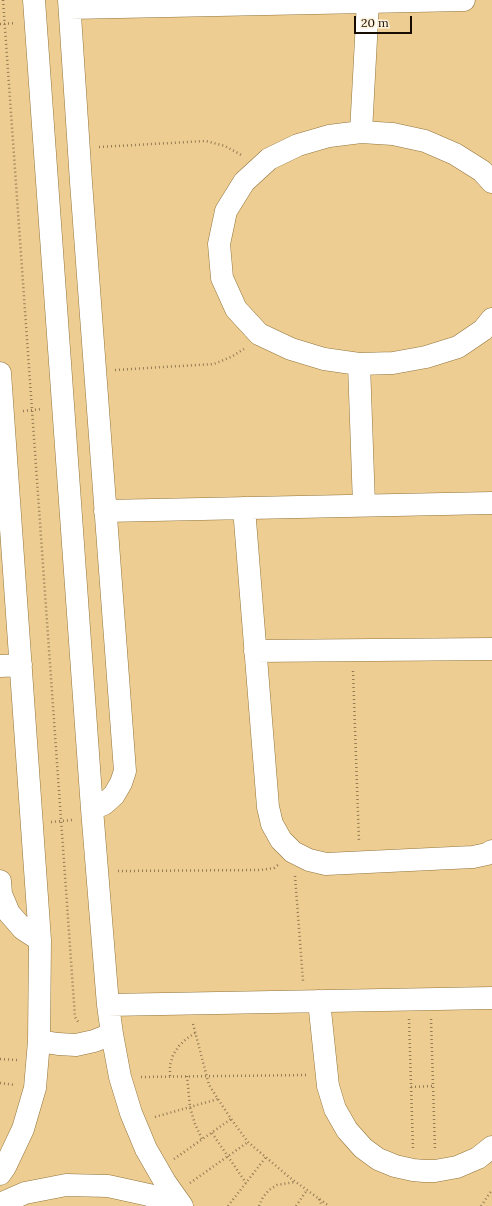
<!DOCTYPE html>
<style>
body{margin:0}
#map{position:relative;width:492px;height:1206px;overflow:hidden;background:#eecd92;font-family:Lora,serif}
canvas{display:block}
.scale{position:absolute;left:354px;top:16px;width:58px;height:18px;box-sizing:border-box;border:2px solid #170c00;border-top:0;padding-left:5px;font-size:12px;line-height:14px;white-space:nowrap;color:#170c00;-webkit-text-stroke:3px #fef1da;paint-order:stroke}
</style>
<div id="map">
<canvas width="492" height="1206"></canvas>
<div class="scale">20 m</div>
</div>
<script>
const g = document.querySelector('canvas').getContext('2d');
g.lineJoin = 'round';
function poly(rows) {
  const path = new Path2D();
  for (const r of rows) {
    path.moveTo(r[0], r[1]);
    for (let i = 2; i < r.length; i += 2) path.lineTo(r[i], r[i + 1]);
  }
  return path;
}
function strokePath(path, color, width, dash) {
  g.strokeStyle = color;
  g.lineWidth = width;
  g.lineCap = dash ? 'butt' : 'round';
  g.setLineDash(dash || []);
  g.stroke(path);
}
const path = poly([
 [3,0,75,1017,79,1023],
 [0,24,15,23],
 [99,147,206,141,225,146,243,156],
 [115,370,214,364,231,357,244,349],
 [23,411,42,409],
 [353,671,359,842],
 [51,822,72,820],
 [118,871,261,870,274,868,278,865],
 [295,876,303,981],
 [409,1019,413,1150],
 [431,1019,435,1150],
 [193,1024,209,1085,231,1119,248,1142,289,1177,329,1206],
 [0,1059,17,1060],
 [170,1076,170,1065,173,1055,179,1046,186,1039,195,1033],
 [187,1076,190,1107,195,1124,202,1139],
 [141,1077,306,1075],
 [0,1083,15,1085],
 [411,1087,433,1086],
 [155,1117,218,1099],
 [212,1133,246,1183],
 [174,1159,231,1119],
 [190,1183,248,1142],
 [319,1199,322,1206],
 [228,1206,266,1157],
 [259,1206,263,1197,269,1190,277,1185,295,1182],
 [296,1206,307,1190],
 [481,1206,492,1190]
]);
const minor = poly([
 [34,0,92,809,108,1005,112,1034,120,1077,131,1113,146,1149,165,1182,182,1206],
 [69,0,81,182,125,771,121,783,114,795,104,804,92,809],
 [70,8,464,0],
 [361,132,368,2],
 [492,182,482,171,455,154,425,141,393,134,361,132,329,136,298,145,269,159,244,182,226,211,219,244,222,278,236,309,259,334,291,349,324,359,359,364,393,363,426,357,458,347,483,330,492,319],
 [359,364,364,505],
 [0,373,40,940,39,1041,35,1088,23,1129,5,1167,0,1174],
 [244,508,268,807,272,824,281,840,293,852,309,860,326,864,473,857,487,854,492,851],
 [105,511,492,503],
 [255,651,492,649],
 [0,666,21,665],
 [0,881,1,894,9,913,23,929,40,940],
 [319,1001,328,1086,335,1109,347,1130,363,1148,378,1159,395,1166,413,1170,424,1171,435,1171,457,1167,478,1158,492,1147],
 [108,1005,492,998],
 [39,1041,58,1044,76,1045,94,1041,112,1034],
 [0,1204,25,1193,66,1185,108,1186,149,1195,172,1206]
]);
strokePath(minor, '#91743a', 23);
strokePath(path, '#937b54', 2.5, [1, 3]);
strokePath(minor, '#fff', 22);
</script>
